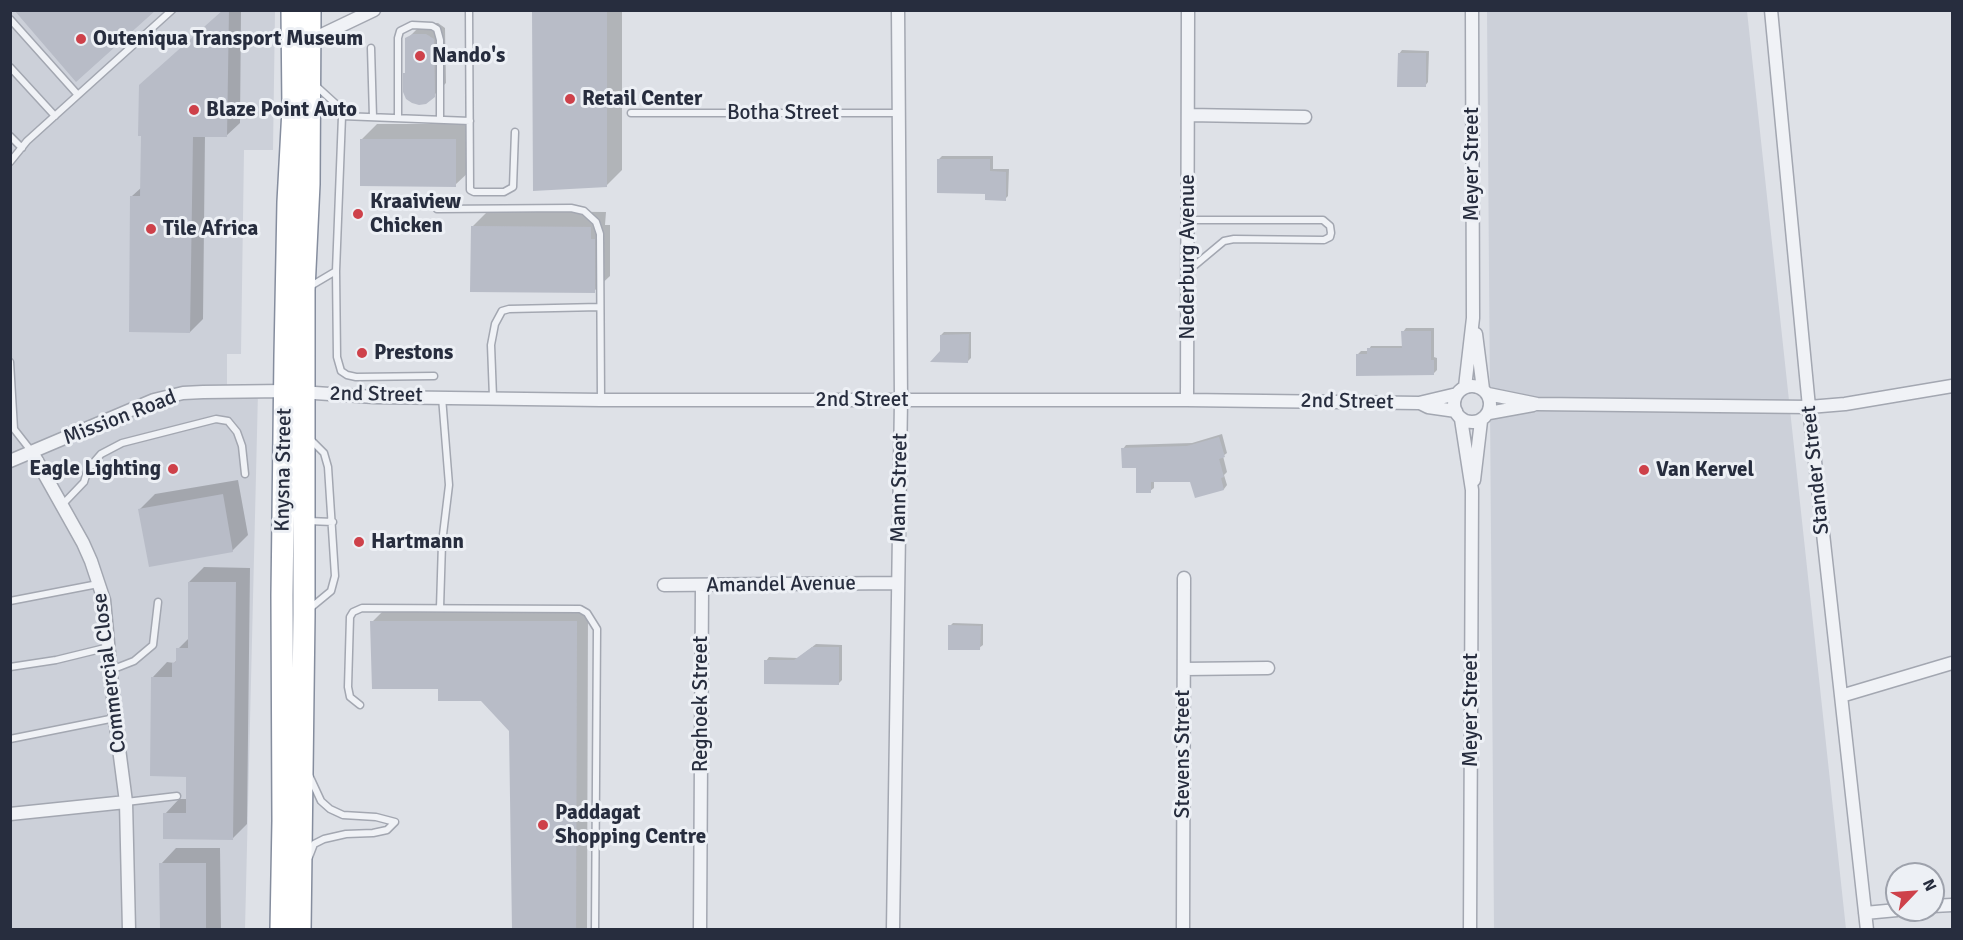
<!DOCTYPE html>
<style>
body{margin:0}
#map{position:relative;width:1963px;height:940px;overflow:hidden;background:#dee1e7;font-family:Signika,sans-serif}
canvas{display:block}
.frame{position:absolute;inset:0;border:12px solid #272d3e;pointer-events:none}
.north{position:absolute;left:1885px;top:862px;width:60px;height:60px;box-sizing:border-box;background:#edf0f5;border:2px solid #9ea2ac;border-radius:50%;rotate:65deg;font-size:16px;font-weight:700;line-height:24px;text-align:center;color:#272d3e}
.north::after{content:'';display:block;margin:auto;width:21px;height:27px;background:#ce414a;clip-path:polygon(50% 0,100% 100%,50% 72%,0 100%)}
</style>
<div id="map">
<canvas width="1963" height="940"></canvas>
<div class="frame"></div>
<div class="north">N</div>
</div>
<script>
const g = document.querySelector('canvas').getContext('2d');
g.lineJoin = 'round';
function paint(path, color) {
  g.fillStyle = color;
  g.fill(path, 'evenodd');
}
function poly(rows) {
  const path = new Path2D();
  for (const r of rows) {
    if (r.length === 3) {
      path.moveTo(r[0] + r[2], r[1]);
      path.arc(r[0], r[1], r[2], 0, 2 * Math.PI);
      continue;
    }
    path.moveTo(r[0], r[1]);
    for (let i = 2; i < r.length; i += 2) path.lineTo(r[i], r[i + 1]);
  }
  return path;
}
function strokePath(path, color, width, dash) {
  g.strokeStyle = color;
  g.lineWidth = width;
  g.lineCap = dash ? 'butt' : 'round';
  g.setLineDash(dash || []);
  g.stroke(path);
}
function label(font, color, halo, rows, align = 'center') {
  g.font = font + ' Signika,sans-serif';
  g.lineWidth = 6;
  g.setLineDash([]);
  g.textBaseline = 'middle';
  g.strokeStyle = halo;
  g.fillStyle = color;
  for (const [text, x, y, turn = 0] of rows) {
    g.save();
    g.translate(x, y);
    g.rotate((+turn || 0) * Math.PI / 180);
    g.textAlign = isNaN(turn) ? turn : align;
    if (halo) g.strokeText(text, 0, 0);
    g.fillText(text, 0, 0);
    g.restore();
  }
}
const built = poly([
 [10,11,275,11,273,150,244,150,241,354,227,354,227,392,258,392,245,929,11,929],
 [1487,11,1747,11,1846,929,1494,929]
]);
const shadow = poly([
 [223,10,241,10,240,123,226,136,205,135,203,319,190,332,132,196,142,187],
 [534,10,622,10,622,170,606,186],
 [426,23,438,23,445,28,446,83,434,95,407,72,407,39,419,27],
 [1402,50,1429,51,1428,82,1425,86,1399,54],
 [377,124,471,124,471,170,455,185,362,139],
 [942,156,993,156,993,169,1009,169,1008,196,1005,199,986,192,939,159],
 [488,211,606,212,605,225,610,225,610,276,594,291,472,227],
 [1406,328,1434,328,1434,357,1437,358,1437,370,1434,373,1358,354,1361,351,1368,351,1371,346,1403,346,1403,332],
 [944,332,971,332,971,358,968,361,941,352,941,335],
 [1222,434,1227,453,1223,456,1227,472,1224,475,1227,485,1224,489,1196,496,1192,481,1154,480,1154,488,1150,491,1137,466,1123,449,1126,445,1192,443],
 [238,480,248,535,232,551,140,509,155,494],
 [204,567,250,568,247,824,232,839,165,814,179,799,188,799,188,775,153,677,167,662,174,663,178,659,178,649,189,638,189,582],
 [384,610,588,610,587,930,514,930,511,730,482,699,440,688,372,622],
 [953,623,983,624,983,645,979,648,950,626],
 [816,644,842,645,842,680,838,684,766,661,769,657,798,658],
 [176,848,220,848,221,930,161,930,161,864]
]);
const building = poly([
 [14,10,156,10,76,82],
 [223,10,229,10,227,137,193,137,190,333,129,332,130,196,140,196,141,136,138,136,139,85],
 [532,10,607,10,607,187,533,191],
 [413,34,426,34,434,39,435,97,426,104,419,105,412,103,406,99,403,92,403,73,405,73,405,38],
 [1398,53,1426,53,1426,87,1397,87],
 [360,139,456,139,456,187,360,186],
 [937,159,990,159,990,171,1006,172,1006,201,985,200,985,194,937,193],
 [471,226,591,227,591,239,595,239,595,293,470,292],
 [1401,331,1431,331,1431,360,1434,360,1434,375,1356,376,1356,354,1367,354,1367,348,1402,348],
 [969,334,968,363,930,362,940,351,940,335],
 [1219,437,1225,457,1219,459,1224,477,1221,478,1224,490,1195,498,1190,482,1151,482,1151,493,1136,493,1136,468,1122,468,1121,448,1187,446],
 [223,494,233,552,149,567,138,509],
 [188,582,236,582,233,840,163,839,163,813,186,813,186,777,150,776,151,677,172,677,172,663,176,662,176,648,188,648],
 [370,621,577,621,576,930,512,930,509,731,481,701,438,701,438,689,372,689],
 [948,625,981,626,980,650,948,650],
 [812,647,839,647,839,685,764,684,764,660,794,660],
 [159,863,206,863,206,930,160,930]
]);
const service = poly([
 [469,10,470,190,474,192,504,192,513,187,515,132],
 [10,19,78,95],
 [371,48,373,117],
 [10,67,55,116],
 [631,113,898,113],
 [342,116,470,121],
 [398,118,398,38,400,31,412,25,432,26,437,29,440,40,440,119],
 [10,136,22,148],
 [10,162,27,141,172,10],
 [437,209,571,208,584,211,596,222,600,234,601,400],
 [1188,220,1323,220,1330,226,1331,233,1330,237,1324,240,1234,239,1224,241,1188,271],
 [336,271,337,357,341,371,347,375,356,377,434,376],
 [309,287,336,271,342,116,337,105,314,84],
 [10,362,14,429,32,452],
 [493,397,491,345,495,324,502,311,509,309,600,307],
 [62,505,84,482,88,469,101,454,122,443,216,419,228,421,237,432,242,446,245,474],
 [308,521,333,522],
 [10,601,98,584],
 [440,608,442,543,449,485,442,397],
 [308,610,331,591,335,576,328,467,324,453,309,438],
 [10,667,56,660,109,647],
 [111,670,134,661,153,645,158,602],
 [360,705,350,697,348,687,350,617,353,612,362,608,580,609,587,613,597,629,595,930],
 [10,739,115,718],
 [309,775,321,801,330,809,343,815,376,817,395,822,387,830,373,833,346,834,324,839,314,844,309,857],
 [126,802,177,796]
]);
const minor = poly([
 [1771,10,1809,407,1867,930],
 [307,42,374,10],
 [1188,115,1305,117],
 [1476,334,1483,389],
 [1472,404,18],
 [1465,387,1473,318,1472,10],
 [1488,394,1537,404,1809,407,1845,404,1952,386],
 [1187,400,1188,10],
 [1420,403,1428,407,1456,411],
 [1489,413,1533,405],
 [1461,419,1472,490,1470,930],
 [32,452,83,543,91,561,104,600,115,718,126,802,129,930],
 [10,461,154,400,183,393,203,392,285,391,374,397,601,400,1187,400,1419,403,1457,394],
 [1474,480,1481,421],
 [664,585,898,583],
 [1184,669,1268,668],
 [1841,696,1952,663],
 [10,814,126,802],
 [1933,906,1952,905],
 [1865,913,1897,910],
 [700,930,702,586],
 [893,930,901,400,898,10],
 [1183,930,1184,578]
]);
const trunk = poly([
 [281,930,283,821,282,595,285,356,288,202,293,109,292,10],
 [300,930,304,614,304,290,309,184,310,10]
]);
const markers = [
 [81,39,6,"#ce414a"],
 [420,56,6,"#ce414a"],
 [570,99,6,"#ce414a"],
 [194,110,6,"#ce414a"],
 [358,214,6,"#ce414a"],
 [151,229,6,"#ce414a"],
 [362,353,6,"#ce414a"],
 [173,469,6,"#ce414a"],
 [1644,470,6,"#ce414a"],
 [359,542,6,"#ce414a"],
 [543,825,6,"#ce414a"]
];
const poiNames = [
 ["Outeniqua Transport Museum",93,39],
 ["Nando's",432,56],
 ["Retail Center",582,99],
 ["Blaze Point Auto",206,110],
 ["Kraaiview",370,202],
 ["Chicken",370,226],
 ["Tile Africa",163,229],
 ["Prestons",374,353],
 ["Eagle Lighting",161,469,"right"],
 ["Van Kervel",1656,470],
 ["Hartmann",371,542],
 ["Paddagat",555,813],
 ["Shopping Centre",555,837]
];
const streetNames = [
 ["Botha Street",783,113],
 ["Meyer Street",1472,164,-90],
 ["Nederburg Avenue",1188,257,-90],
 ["2nd Street",376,395,1],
 ["2nd Street",862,400],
 ["2nd Street",1347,402,1],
 ["Mission Road",120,418,-21],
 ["Knysna Street",284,470,-89],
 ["Stander Street",1816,470,-96],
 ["Mann Street",900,488,-89],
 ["Amandel Avenue",781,585,-1],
 ["Commercial Close",110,673,-97],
 ["Reghoek Street",701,704,-90],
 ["Meyer Street",1471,710,-90],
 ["Stevens Street",1183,754,-90]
];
paint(built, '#ccd0d9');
paint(shadow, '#0003');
paint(building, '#b8bcc7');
strokePath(service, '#a3a7b1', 9);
strokePath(minor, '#a3a7b1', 15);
strokePath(trunk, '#858d9e', 24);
strokePath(service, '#f0f2f6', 6);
strokePath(minor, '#f0f2f6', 12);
strokePath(trunk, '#fff', 21);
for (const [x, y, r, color] of markers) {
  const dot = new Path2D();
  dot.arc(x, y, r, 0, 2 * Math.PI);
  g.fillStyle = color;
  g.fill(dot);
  strokePath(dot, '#edf0f5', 2);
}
label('bold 21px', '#272d3e', '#edf0f5', poiNames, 'left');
label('21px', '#272d3e', '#edf0f5', streetNames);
</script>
